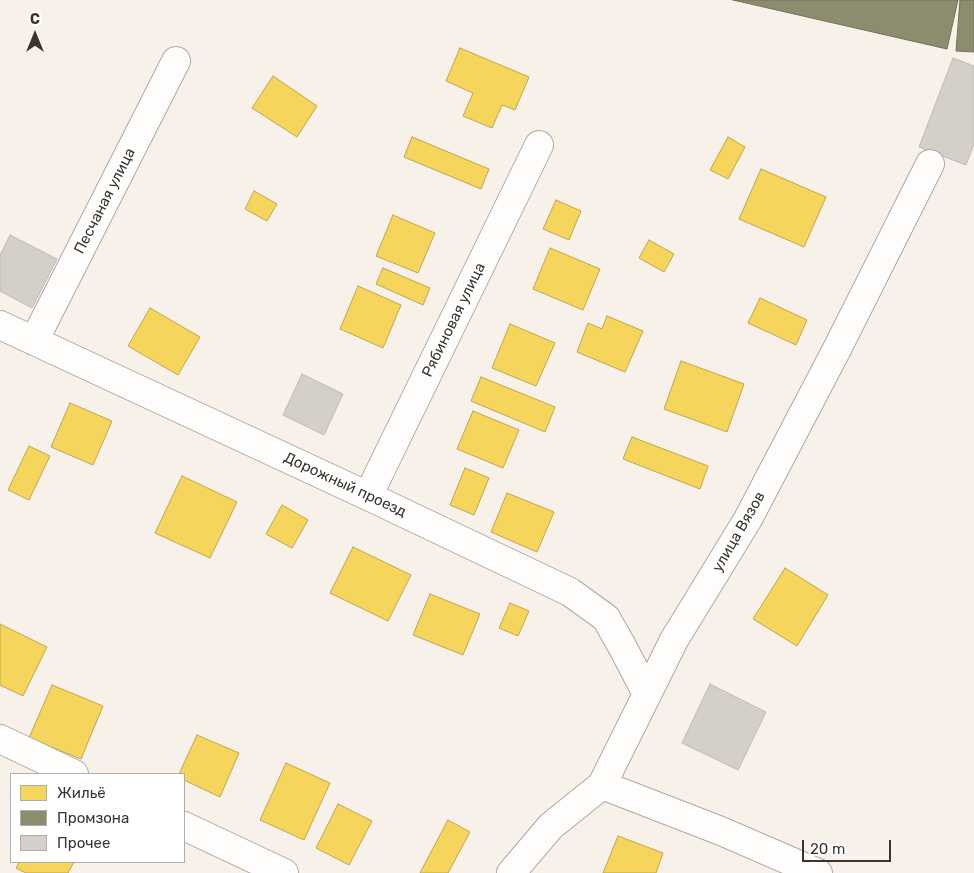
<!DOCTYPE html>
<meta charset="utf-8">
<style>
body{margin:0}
#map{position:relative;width:974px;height:873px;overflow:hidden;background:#f8f1e9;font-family:Rubik,sans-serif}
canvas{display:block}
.legend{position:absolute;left:10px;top:773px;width:175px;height:90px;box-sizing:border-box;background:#fff;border:1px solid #b0aeac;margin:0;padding:6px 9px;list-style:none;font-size:15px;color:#3a352f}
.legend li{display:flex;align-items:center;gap:10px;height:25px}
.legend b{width:25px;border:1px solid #b0aeac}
.north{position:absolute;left:10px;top:10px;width:50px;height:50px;-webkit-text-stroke:4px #fff;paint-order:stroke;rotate:0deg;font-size:14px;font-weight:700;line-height:20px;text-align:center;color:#3a352f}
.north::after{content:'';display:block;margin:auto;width:18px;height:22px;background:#3a352f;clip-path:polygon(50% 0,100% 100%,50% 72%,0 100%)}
.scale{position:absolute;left:802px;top:840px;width:89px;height:22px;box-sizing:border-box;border:2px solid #3a352f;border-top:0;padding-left:6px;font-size:15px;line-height:18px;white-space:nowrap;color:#3a352f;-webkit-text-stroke:4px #fff;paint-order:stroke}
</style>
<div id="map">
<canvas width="974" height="873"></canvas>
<ul class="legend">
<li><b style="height:14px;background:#f6d55c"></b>Жильё</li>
<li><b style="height:14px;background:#8c8c6e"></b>Промзона</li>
<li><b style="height:14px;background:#d5cfc9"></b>Прочее</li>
</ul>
<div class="north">С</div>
<div class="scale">20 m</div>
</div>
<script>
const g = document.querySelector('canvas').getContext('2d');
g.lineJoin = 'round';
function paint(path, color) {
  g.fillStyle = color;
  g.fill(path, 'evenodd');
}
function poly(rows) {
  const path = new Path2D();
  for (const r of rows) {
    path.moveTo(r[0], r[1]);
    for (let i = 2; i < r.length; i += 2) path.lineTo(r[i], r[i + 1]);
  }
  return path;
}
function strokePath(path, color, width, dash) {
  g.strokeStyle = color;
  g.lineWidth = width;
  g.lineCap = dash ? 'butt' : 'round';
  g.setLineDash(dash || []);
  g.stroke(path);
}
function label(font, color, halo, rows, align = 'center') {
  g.font = font + ' Rubik,sans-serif';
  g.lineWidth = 5;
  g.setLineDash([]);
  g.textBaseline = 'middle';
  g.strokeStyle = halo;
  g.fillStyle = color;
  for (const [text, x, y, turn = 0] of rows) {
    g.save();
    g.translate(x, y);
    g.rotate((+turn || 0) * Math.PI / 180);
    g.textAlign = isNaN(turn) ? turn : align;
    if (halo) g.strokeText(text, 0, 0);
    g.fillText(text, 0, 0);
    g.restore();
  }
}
const homes = poly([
 [460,48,529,77,515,110,502,105,492,128,463,116,473,93,446,81,460,48],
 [273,76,317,106,297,137,252,108,273,76],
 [412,137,489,169,481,189,404,157,412,137],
 [728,137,745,147,728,179,710,170,728,137],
 [761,169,826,197,804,247,739,219,761,169],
 [254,191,277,204,267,221,245,209,254,191],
 [556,200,581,211,569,240,543,229,556,200],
 [393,215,435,233,418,273,376,256,393,215],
 [649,240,674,254,664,272,639,258,649,240],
 [550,248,600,269,583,310,533,289,550,248],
 [383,268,430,288,423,305,376,284,383,268],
 [358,286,401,305,383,348,340,329,358,286],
 [760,298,807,320,796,345,748,323,760,298],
 [150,308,200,337,178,375,128,346,150,308],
 [607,316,643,331,625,372,577,352,588,323,602,329,607,316],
 [510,324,555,343,536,386,492,368,510,324],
 [681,361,744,384,727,432,664,409,681,361],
 [481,377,555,407,545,432,471,401,481,377],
 [70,403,112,421,93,465,51,447,70,403],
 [473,411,519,430,503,468,457,449,473,411],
 [632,437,708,466,700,489,623,459,632,437],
 [29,446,50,456,29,500,8,490,29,446],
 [465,468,489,478,474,515,450,505,465,468],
 [182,476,237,502,210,558,155,533,182,476],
 [507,493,554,512,537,552,491,532,507,493],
 [282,505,308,520,292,548,266,534,282,505],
 [353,547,411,575,388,621,330,593,353,547],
 [785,568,828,595,797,646,753,619,785,568],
 [430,594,480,614,463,655,413,635,430,594],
 [510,603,529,611,518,636,499,628,510,603],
 [0,624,47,647,23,696,0,685,0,624],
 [52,685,103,706,81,759,29,738,52,685],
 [197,735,239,753,220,797,184,780,184,774,179,774,197,735],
 [286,763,330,783,304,840,260,820,286,763],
 [338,804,372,821,349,865,316,848,338,804],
 [448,820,470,832,448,873,420,873,448,820],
 [618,836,663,853,656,873,603,873,618,836],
 [19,862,74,862,68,873,26,873,16,868,19,862]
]);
const industry = poly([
 [733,0,958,0,947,49,733,0],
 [960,0,974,0,974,52,956,51,960,0]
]);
const building = poly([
 [953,58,974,66,974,144,966,165,919,147,953,58],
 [10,235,57,259,32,308,0,291,0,255,10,235],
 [302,374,343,394,324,435,283,415,302,374],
 [710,684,766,712,738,770,682,743,710,684]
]);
const street = poly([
 [0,325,368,496,570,592,606,618,623,648,647,694],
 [34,341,176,61],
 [368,496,539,145],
 [0,739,74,774],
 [602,785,721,831,818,873],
 [184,826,284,873],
 [511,873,551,826,602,785,674,640,748,519,837,349,930,164]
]);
const streetNames = [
 ["Песчаная улица",105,201,-63],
 ["Рябиновая улица",454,320,-64],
 ["Дорожный проезд",345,485,25],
 ["улица Вязов",739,532,-60]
];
paint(homes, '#f6d55c');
strokePath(homes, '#bea54e', 1);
paint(industry, '#8c8c6e');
strokePath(industry, '#73725b', 1);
paint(building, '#d5cfc9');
strokePath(building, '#bfb9b3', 1);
strokePath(street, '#aea9a3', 30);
strokePath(street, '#fefdfc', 28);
label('15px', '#3a352f', '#fff', streetNames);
</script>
